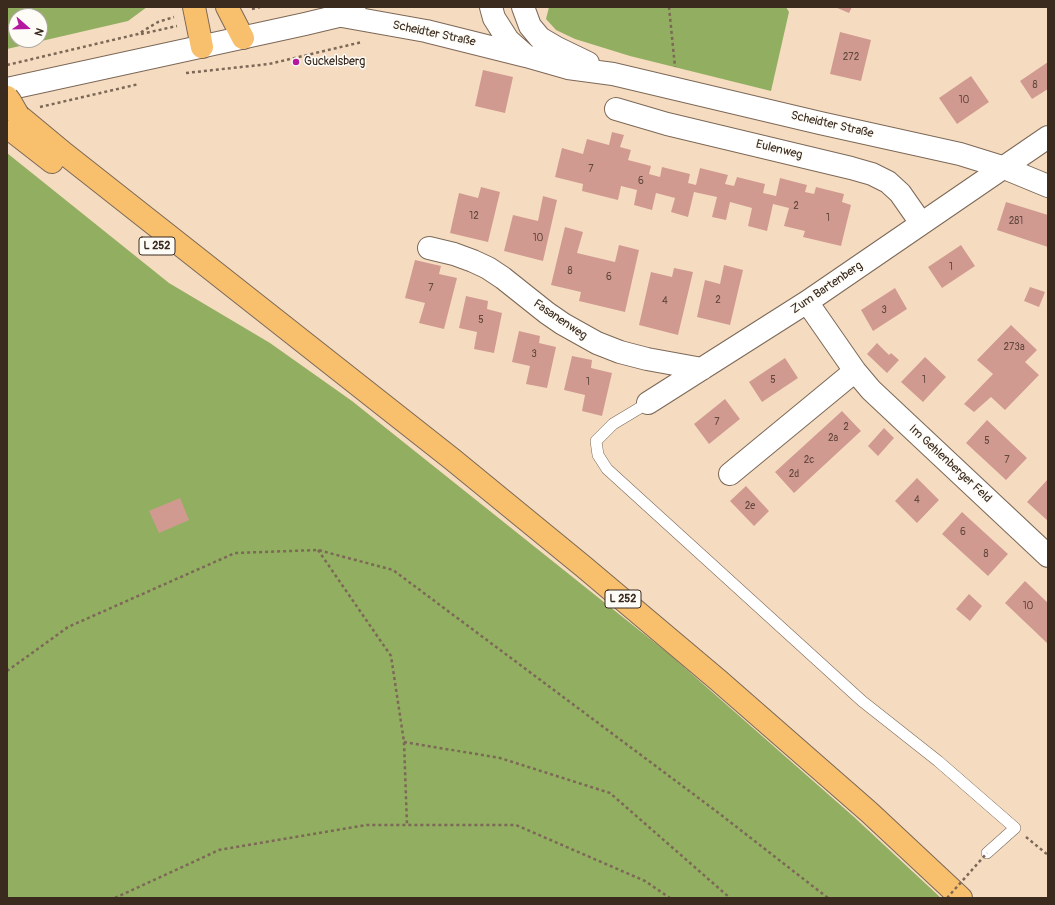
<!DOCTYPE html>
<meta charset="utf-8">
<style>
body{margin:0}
#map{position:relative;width:1055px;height:905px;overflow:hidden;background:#f5dcc0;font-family:Pangolin,sans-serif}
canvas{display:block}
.frame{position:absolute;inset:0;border:8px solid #3b2a1e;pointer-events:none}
.north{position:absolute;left:8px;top:8px;width:40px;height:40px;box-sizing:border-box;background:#fdfcf7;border:1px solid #afa8a0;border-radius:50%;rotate:110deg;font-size:11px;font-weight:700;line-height:16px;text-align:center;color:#3b2a1e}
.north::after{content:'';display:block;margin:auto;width:14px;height:18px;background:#b5179e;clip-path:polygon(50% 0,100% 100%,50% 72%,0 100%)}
</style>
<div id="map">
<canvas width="1055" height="905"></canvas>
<div class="frame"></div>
<div class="north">N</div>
</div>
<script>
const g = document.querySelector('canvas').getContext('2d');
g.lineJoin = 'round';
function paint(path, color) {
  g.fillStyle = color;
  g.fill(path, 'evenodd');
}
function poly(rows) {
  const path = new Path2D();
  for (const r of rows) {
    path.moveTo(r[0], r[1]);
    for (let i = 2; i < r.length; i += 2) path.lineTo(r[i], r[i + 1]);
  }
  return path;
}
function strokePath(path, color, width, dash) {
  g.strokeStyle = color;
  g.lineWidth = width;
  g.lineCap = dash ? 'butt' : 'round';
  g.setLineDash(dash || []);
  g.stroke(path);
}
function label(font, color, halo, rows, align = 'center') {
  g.font = font + ' Pangolin,sans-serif';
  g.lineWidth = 3;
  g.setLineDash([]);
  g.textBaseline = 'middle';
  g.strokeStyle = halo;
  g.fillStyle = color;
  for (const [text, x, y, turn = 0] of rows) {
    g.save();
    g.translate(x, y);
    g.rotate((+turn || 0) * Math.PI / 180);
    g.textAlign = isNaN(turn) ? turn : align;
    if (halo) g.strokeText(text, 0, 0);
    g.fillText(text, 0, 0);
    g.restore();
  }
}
const forest = poly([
 [7,7,147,7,128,21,7,49],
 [16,16,40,16,40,40,16,40],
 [549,7,786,7,789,12,771,91,630,56,575,39,556,30,546,19],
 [7,153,169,283,270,343,352,401,669,654,854,817,941,898,7,898]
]);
const building = poly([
 [835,7,852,7,849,13],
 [840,32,871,40,861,81,830,74],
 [1048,62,1048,89,1032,99,1020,81],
 [483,70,513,77,505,113,475,106],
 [971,76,989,102,957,124,939,98],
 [612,132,624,135,620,147,631,150,628,160,651,166,649,174,660,177,662,167,690,174,688,183,696,185,700,168,728,175,725,184,734,186,737,177,765,184,763,193,776,196,780,178,807,185,805,192,814,194,816,187,844,194,842,202,851,205,841,246,803,237,805,231,784,226,789,208,773,204,767,231,748,226,752,208,730,202,726,220,712,217,717,197,694,192,688,217,671,212,675,198,656,193,652,210,634,205,637,190,621,186,618,200,582,191,583,184,555,177,562,148,583,154,587,139,609,145],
 [481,187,500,192,488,242,450,233,459,193,478,198],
 [543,196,557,200,543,261,504,251,513,215,538,221],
 [1006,202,1048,215,1048,247,997,230],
 [565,227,583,232,577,253,615,262,619,245,639,250,625,312,579,301,581,292,551,285],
 [961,245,975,266,942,288,928,267],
 [415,260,441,266,439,274,457,278,444,329,419,323,425,303,405,298],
 [724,265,743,270,730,325,697,317,705,280,720,284],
 [674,268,693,272,678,335,639,325,651,272,672,277],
 [1030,287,1045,292,1039,307,1024,301],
 [895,288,907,309,873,331,861,310],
 [466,296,488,301,487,309,502,313,494,353,474,349,477,332,459,328],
 [1011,325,1037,350,1025,362,1039,375,1005,410,991,397,974,412,964,404,993,374,977,360],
 [519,331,540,336,539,343,556,347,547,388,526,384,530,366,512,362],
 [877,343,889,355,891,353,899,360,887,373,867,354],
 [572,356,592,360,591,368,612,373,602,416,582,411,585,395,564,390],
 [925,357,946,377,923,402,901,382],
 [785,358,798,378,762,402,749,382],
 [725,399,740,419,709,444,694,424],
 [842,411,861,431,794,493,775,472],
 [987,420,1027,458,1006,480,966,443],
 [884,428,894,438,878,456,868,446],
 [917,478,939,500,917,523,895,501],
 [1048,479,1048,521,1027,502],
 [746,486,769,511,754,526,730,501],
 [180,498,189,520,159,533,149,511],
 [962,512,1008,554,988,576,942,534],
 [1025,581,1048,603,1048,644,1005,603],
 [969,594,982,606,970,621,956,609]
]);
const path = poly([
 [669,7,675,67],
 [252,9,260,7],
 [141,34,177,26],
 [7,65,138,34,158,22,174,17],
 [186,73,269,64,362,42],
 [40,107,139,84],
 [318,550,391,656,404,742,407,825],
 [7,671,68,627,235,553,318,550,393,570,716,811,828,898],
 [404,742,500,758,610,793,730,898],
 [1026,837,1048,855],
 [115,898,219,850,367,825,516,825,645,881,670,898]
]);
const service = poly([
 [648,403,613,424,596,441,598,455,607,469,862,701,938,761,1015,828,987,853]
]);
const minor = poly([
 [616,109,667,124,851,168,872,174,888,182,900,193,921,223],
 [429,248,454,254,473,261,488,268,503,278,547,313,563,324,597,343,620,352,647,359,702,369],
 [807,302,855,371,871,390,1048,556],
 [648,403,807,302,1048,137],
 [730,474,855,371]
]);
const tertiary = poly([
 [491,7,494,18,508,40,526,56],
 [523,7,530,26,540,38,557,48,588,63],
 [342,16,426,31,526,56,568,68,613,74,820,123,960,154,1002,167,1048,186],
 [7,89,305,24,355,12]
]);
const trunk = poly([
 [194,7,202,47],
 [227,7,243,38],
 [18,115,65,154,452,459,584,567,718,680,869,812,961,898],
 [7,127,52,162]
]);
const pathBridge = poly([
 [947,898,987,853]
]);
const trunkBridge = poly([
 [7,97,10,101,18,115]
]);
const markers = [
 [296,62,4,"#b5179e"]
];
const numberNames = [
 ["272",851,57],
 ["8",1035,85],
 ["10",964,100],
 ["7",591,169],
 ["6",641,181],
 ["2",796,206],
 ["12",474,216],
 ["1",828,218],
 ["281",1016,221],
 ["10",538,238],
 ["1",951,267],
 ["8",570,271],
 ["6",609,277],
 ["7",431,288],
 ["2",718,300],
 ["4",665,301],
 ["3",884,310],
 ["5",481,320],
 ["273a",1014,347],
 ["3",534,354],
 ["5",773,380],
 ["1",924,380],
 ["1",588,382],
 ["7",717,422],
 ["2",846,427],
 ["2a",833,438],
 ["5",987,441],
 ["2c",809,460],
 ["7",1007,460],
 ["2d",794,474],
 ["4",917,500],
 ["2e",750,506],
 ["6",963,532],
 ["8",986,554],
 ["10",1028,606]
];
const shields = [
 [157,246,36],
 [623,599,36]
];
const shieldNames = [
 ["L 252",157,246],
 ["L 252",623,599]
];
const streetNames = [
 ["Scheidter Straße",434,34,12],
 ["Scheidter Straße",832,125,13],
 ["Eulenweg",779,150,14],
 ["Zum Bartenberg",827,288,-34],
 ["Fasanenweg",560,320,34],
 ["Im Gehlenberger Feld",950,464,43]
];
const poiNames = [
 ["Guckelsberg",304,62]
];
paint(forest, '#92ae60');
paint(building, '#d19a91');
strokePath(service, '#7c6857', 12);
strokePath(minor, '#7c6857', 24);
strokePath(tertiary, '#7c6857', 24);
strokePath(trunk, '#7c6857', 24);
strokePath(path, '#7c6857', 2.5, [3, 3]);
strokePath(service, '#fff', 11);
strokePath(minor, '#fff', 22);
strokePath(tertiary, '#fff', 22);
strokePath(trunk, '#f8bf6c', 22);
strokePath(trunkBridge, '#7c6857', 24, []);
strokePath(pathBridge, '#7c6857', 2.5, [3, 3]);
strokePath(trunkBridge, '#f8bf6c', 22);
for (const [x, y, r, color] of markers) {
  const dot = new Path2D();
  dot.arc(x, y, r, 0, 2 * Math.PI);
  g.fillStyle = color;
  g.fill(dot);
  strokePath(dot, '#fdfcf7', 1.5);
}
label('10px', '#60463b', null, numberNames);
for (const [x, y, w] of shields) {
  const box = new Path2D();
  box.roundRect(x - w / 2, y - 9, w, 18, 3);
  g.fillStyle = '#fdfcf7';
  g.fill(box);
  strokePath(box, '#3b2a1e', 1);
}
label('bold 11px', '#3b2a1e', null, shieldNames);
label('12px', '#3b2a1e', '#fdfcf7', streetNames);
label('12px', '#3b2a1e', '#fdfcf7', poiNames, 'left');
</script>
